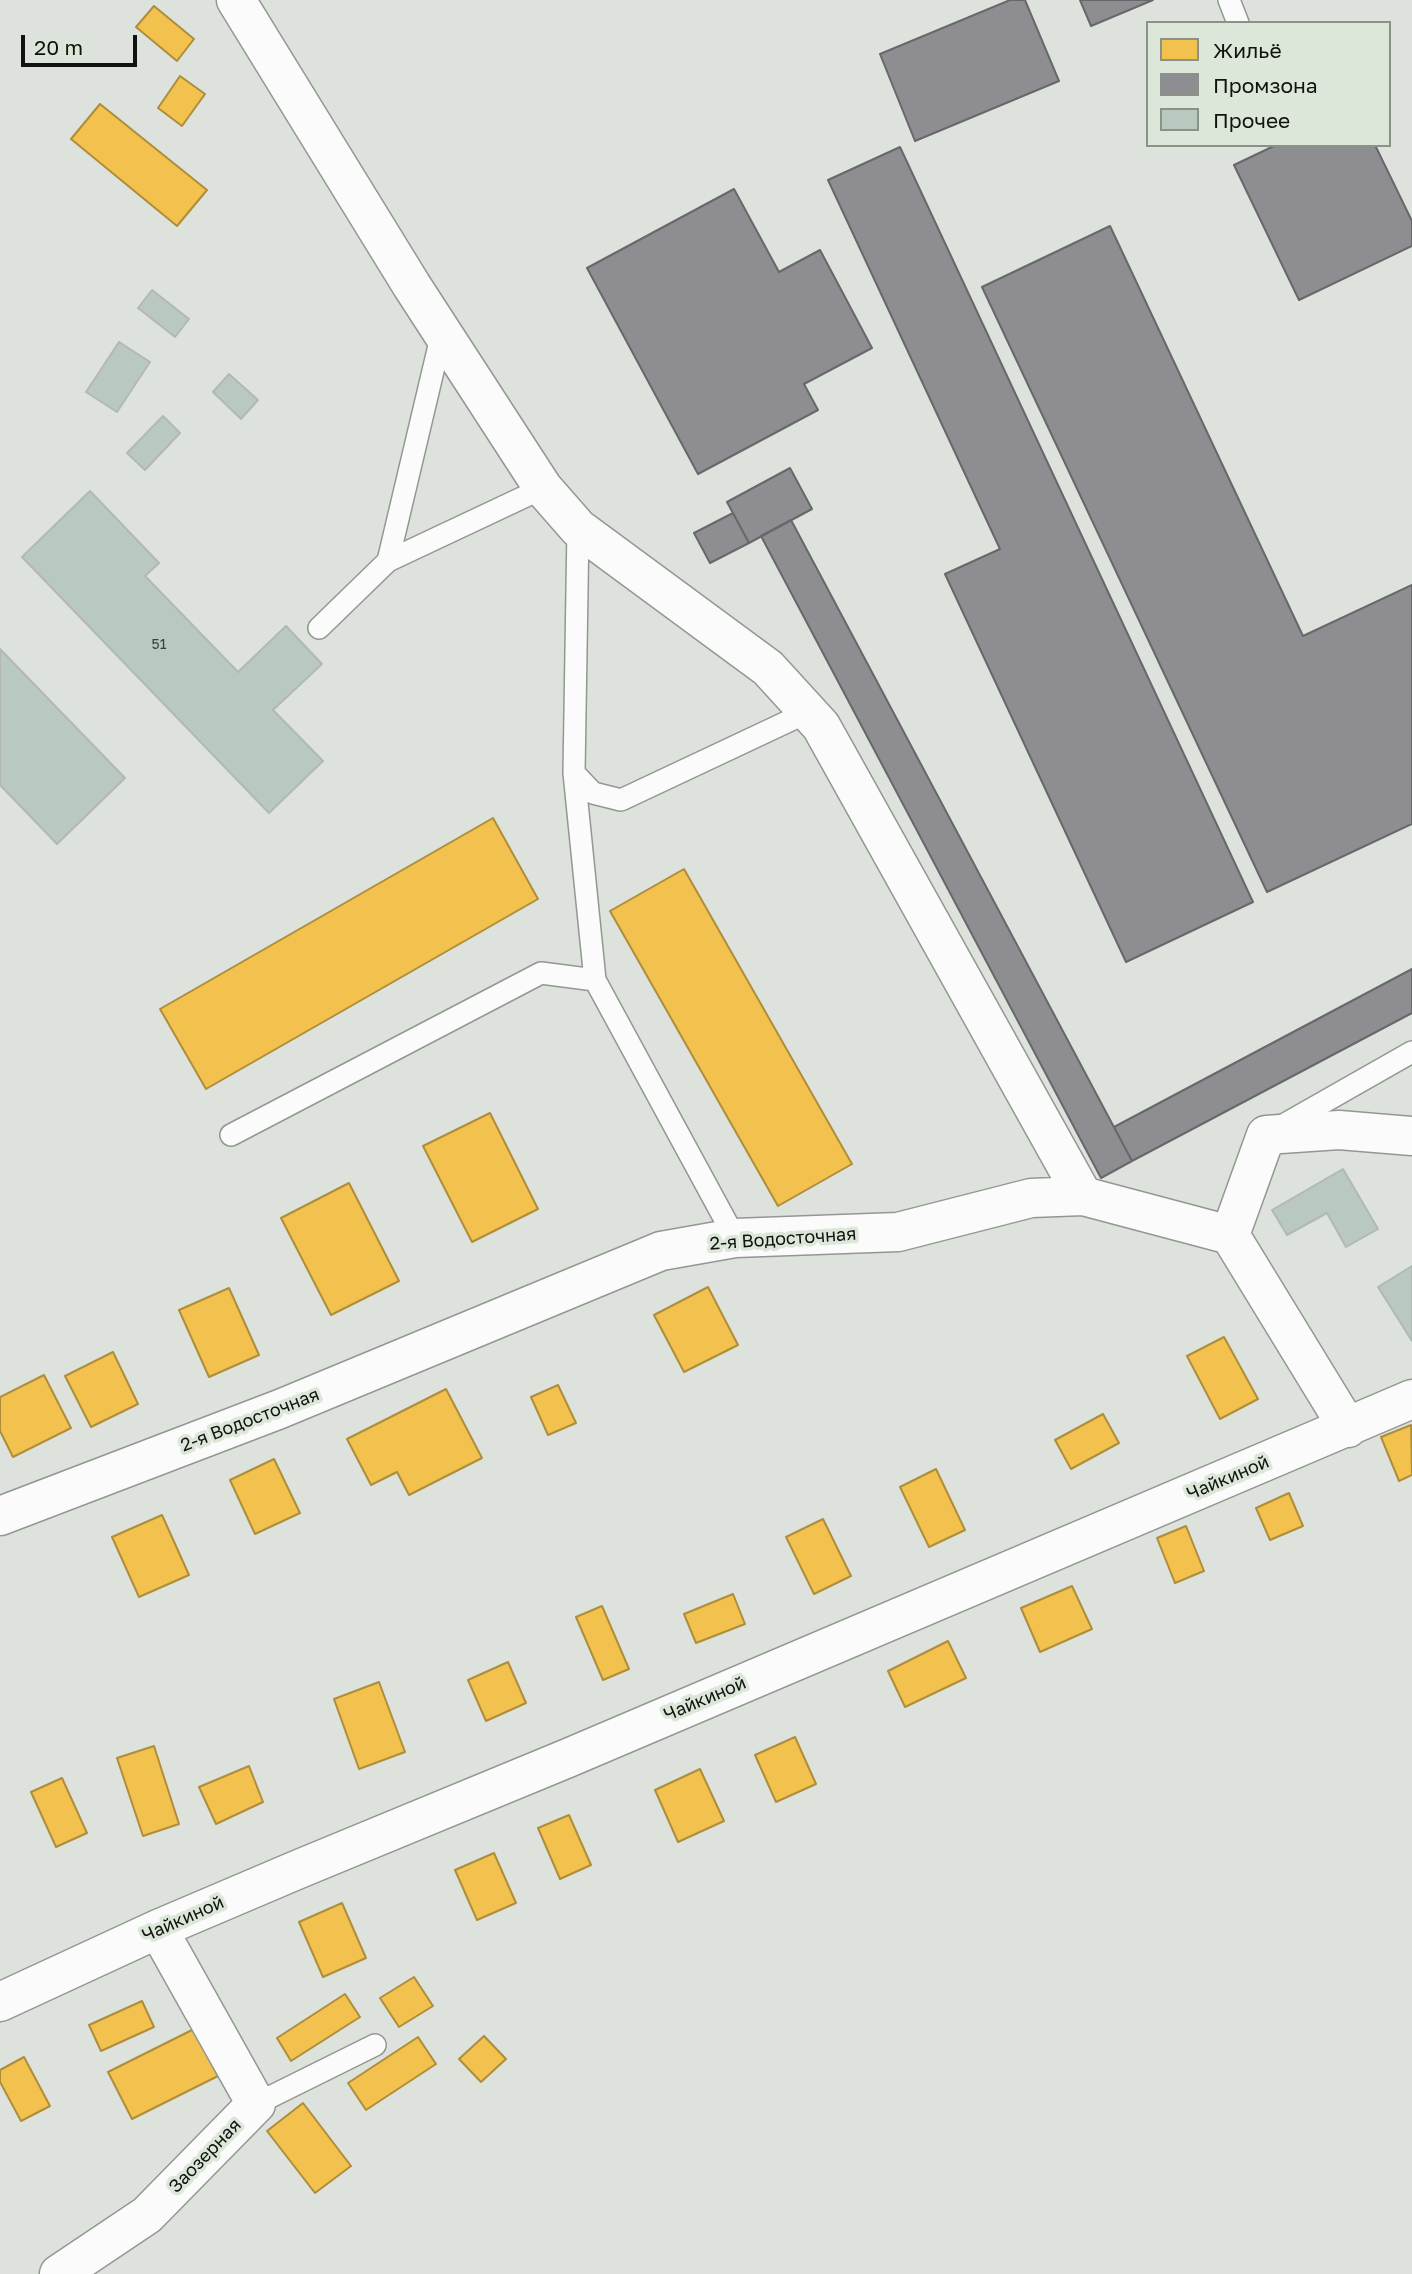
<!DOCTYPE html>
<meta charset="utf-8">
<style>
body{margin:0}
#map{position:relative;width:1412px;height:2274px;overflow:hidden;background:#dde3dc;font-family:"Golos Text",sans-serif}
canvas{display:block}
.legend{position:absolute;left:1146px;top:21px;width:245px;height:126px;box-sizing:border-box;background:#dce6d9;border:2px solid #8a9288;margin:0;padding:9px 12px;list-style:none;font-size:21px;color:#10130f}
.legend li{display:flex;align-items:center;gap:14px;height:35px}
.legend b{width:35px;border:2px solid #8a9288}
.scale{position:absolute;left:21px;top:35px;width:116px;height:32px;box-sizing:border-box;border:4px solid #10130f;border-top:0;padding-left:9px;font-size:21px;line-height:24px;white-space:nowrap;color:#10130f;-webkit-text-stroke:5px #dce6d9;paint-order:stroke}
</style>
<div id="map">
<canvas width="1412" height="2274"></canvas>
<ul class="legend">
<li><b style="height:19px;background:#f2c14e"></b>Жильё</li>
<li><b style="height:19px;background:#8d8d92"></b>Промзона</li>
<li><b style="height:19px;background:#b9c9bf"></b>Прочее</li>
</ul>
<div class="scale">20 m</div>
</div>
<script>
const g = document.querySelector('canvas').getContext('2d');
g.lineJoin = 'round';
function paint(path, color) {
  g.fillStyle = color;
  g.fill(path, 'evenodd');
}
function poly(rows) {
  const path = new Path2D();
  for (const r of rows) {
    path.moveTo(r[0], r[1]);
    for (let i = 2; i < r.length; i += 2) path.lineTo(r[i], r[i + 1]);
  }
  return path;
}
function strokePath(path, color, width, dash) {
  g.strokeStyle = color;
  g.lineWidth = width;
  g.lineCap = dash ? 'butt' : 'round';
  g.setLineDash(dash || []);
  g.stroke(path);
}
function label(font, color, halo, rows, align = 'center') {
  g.font = font + ' "Golos Text",sans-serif';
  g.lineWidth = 7;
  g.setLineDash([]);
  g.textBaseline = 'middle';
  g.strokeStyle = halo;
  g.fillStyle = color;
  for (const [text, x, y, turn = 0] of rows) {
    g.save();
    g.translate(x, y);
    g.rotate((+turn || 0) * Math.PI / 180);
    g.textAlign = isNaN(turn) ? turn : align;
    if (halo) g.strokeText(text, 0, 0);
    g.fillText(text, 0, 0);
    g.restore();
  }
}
const homes = poly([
 [154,6,194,39,177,61,136,27,154,6],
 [180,76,205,94,182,126,158,108,180,76],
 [100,104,207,190,177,226,71,139,100,104],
 [493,818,538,899,206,1089,160,1009,493,818],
 [684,869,852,1164,778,1206,610,911,684,869],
 [490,1113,538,1209,472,1242,423,1146,490,1113],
 [349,1183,399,1281,331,1315,281,1218,349,1183],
 [708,1287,738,1345,684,1372,654,1315,708,1287],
 [229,1288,259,1355,209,1377,179,1310,229,1288],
 [1224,1337,1258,1399,1220,1419,1187,1356,1224,1337],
 [113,1352,138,1404,91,1427,65,1376,113,1352],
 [44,1375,71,1428,13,1457,0,1431,0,1397,44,1375],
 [558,1385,576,1423,548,1435,531,1397,558,1385],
 [446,1389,482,1458,409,1495,397,1472,371,1485,347,1439,446,1389],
 [1103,1414,1119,1443,1071,1469,1055,1440,1103,1414],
 [1411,1425,1412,1475,1399,1481,1381,1437,1411,1425],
 [274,1459,300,1513,255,1534,230,1480,274,1459],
 [936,1469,965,1530,929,1547,900,1487,936,1469],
 [1289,1493,1303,1526,1270,1540,1256,1508,1289,1493],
 [162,1515,189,1575,139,1597,112,1537,162,1515],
 [823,1519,851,1576,814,1594,786,1537,823,1519],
 [1186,1526,1204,1571,1175,1583,1157,1538,1186,1526],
 [1072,1586,1092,1629,1040,1652,1021,1608,1072,1586],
 [733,1594,745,1624,696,1643,684,1614,733,1594],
 [602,1606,629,1669,603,1680,576,1617,602,1606],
 [948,1641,966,1678,905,1707,888,1671,948,1641],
 [508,1662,526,1703,486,1721,468,1680,508,1662],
 [379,1682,405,1752,359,1769,334,1699,379,1682],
 [795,1737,816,1784,776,1802,755,1755,795,1737],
 [154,1746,179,1824,143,1836,117,1758,154,1746],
 [249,1766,263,1802,216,1824,199,1787,249,1766],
 [700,1769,724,1821,678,1842,655,1790,700,1769],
 [62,1778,87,1833,56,1847,31,1792,62,1778],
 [569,1815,591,1865,560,1879,538,1828,569,1815],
 [494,1853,516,1903,477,1920,455,1870,494,1853],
 [342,1903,366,1958,323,1977,299,1922,342,1903],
 [414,1977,433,2006,399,2027,380,1998,414,1977],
 [345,1994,360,2017,291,2061,277,2038,345,1994],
 [142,2001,154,2027,101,2051,89,2025,142,2001],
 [194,2029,218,2076,132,2119,108,2072,194,2029],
 [484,2036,506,2059,481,2082,459,2059,484,2036],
 [418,2037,436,2064,366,2110,348,2083,418,2037],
 [24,2057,50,2106,21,2121,0,2082,0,2070,24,2057],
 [303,2103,351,2166,315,2193,267,2131,303,2103]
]);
const industry = poly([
 [1010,0,1025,0,1059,81,915,141,880,54,1010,0],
 [1080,0,1153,0,1091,26,1080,0],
 [1276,145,1375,145,1412,221,1412,246,1299,300,1234,165,1276,145],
 [900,147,1253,902,1126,962,945,574,1000,549,828,180,900,147],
 [734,189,779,272,820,250,872,348,804,384,818,410,698,474,587,268,734,189],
 [1110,226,1303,636,1412,585,1412,824,1267,892,982,287,1110,226],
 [790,468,812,509,749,543,727,502,790,468],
 [733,513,749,543,710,563,694,533,733,513],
 [791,520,1132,1161,1101,1178,761,536,791,520],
 [1412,969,1412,1013,1132,1161,1114,1127,1412,969]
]);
const building = poly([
 [152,290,189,319,175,337,138,308,152,290],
 [119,342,150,362,117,412,86,392,119,342],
 [229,374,258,400,241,419,213,392,229,374],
 [163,416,180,433,145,470,127,453,163,416],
 [90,491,159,563,145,576,238,672,286,626,322,664,273,710,323,761,269,813,22,557,90,491],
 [0,649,125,778,57,844,0,785,0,649],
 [1343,1169,1378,1229,1346,1247,1327,1213,1287,1235,1272,1210,1343,1169],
 [1412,1266,1412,1341,1378,1287,1412,1266]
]);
const lane = poly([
 [1229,0,1238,23],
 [578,528,574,773,593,793,621,800,808,712],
 [388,561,442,333],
 [319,628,388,561,543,488],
 [574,773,595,980,735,1238],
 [1280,1127,1412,1052],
 [231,1135,541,973,595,980],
 [256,2104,375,2045]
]);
const street = poly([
 [236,0,412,286,543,488,578,528,768,668,821,726,1083,1196],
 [1230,1235,1348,1428],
 [0,1516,280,1409,661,1251,735,1238,898,1232,1031,1198,1083,1196,1230,1235,1266,1135,1339,1130,1412,1136],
 [0,2002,158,1929,299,1869,568,1758,1412,1399],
 [59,2274,147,2215,256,2104,158,1929]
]);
const numberNames = [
 ["51",159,645]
];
const streetNames = [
 ["2-я Водосточная",783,1239,-4],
 ["2-я Водосточная",250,1420,-21],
 ["Чайкиной",1228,1478,-23],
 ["Чайкиной",705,1699,-23],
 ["Чайкиной",183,1919,-24],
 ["Заозерная",205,2156,-46]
];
paint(homes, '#f2c14e');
strokePath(homes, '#ae8d3b', 2);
paint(industry, '#8d8d92');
strokePath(industry, '#68686b', 2);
paint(building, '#b9c9bf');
strokePath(building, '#b3b8b4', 2);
strokePath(lane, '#939792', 24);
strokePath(street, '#939792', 41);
strokePath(lane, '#fafbfa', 21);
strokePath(street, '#fafbfa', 38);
label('14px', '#3a403b', null, numberNames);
label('18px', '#10130f', '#dce6d9', streetNames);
</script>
